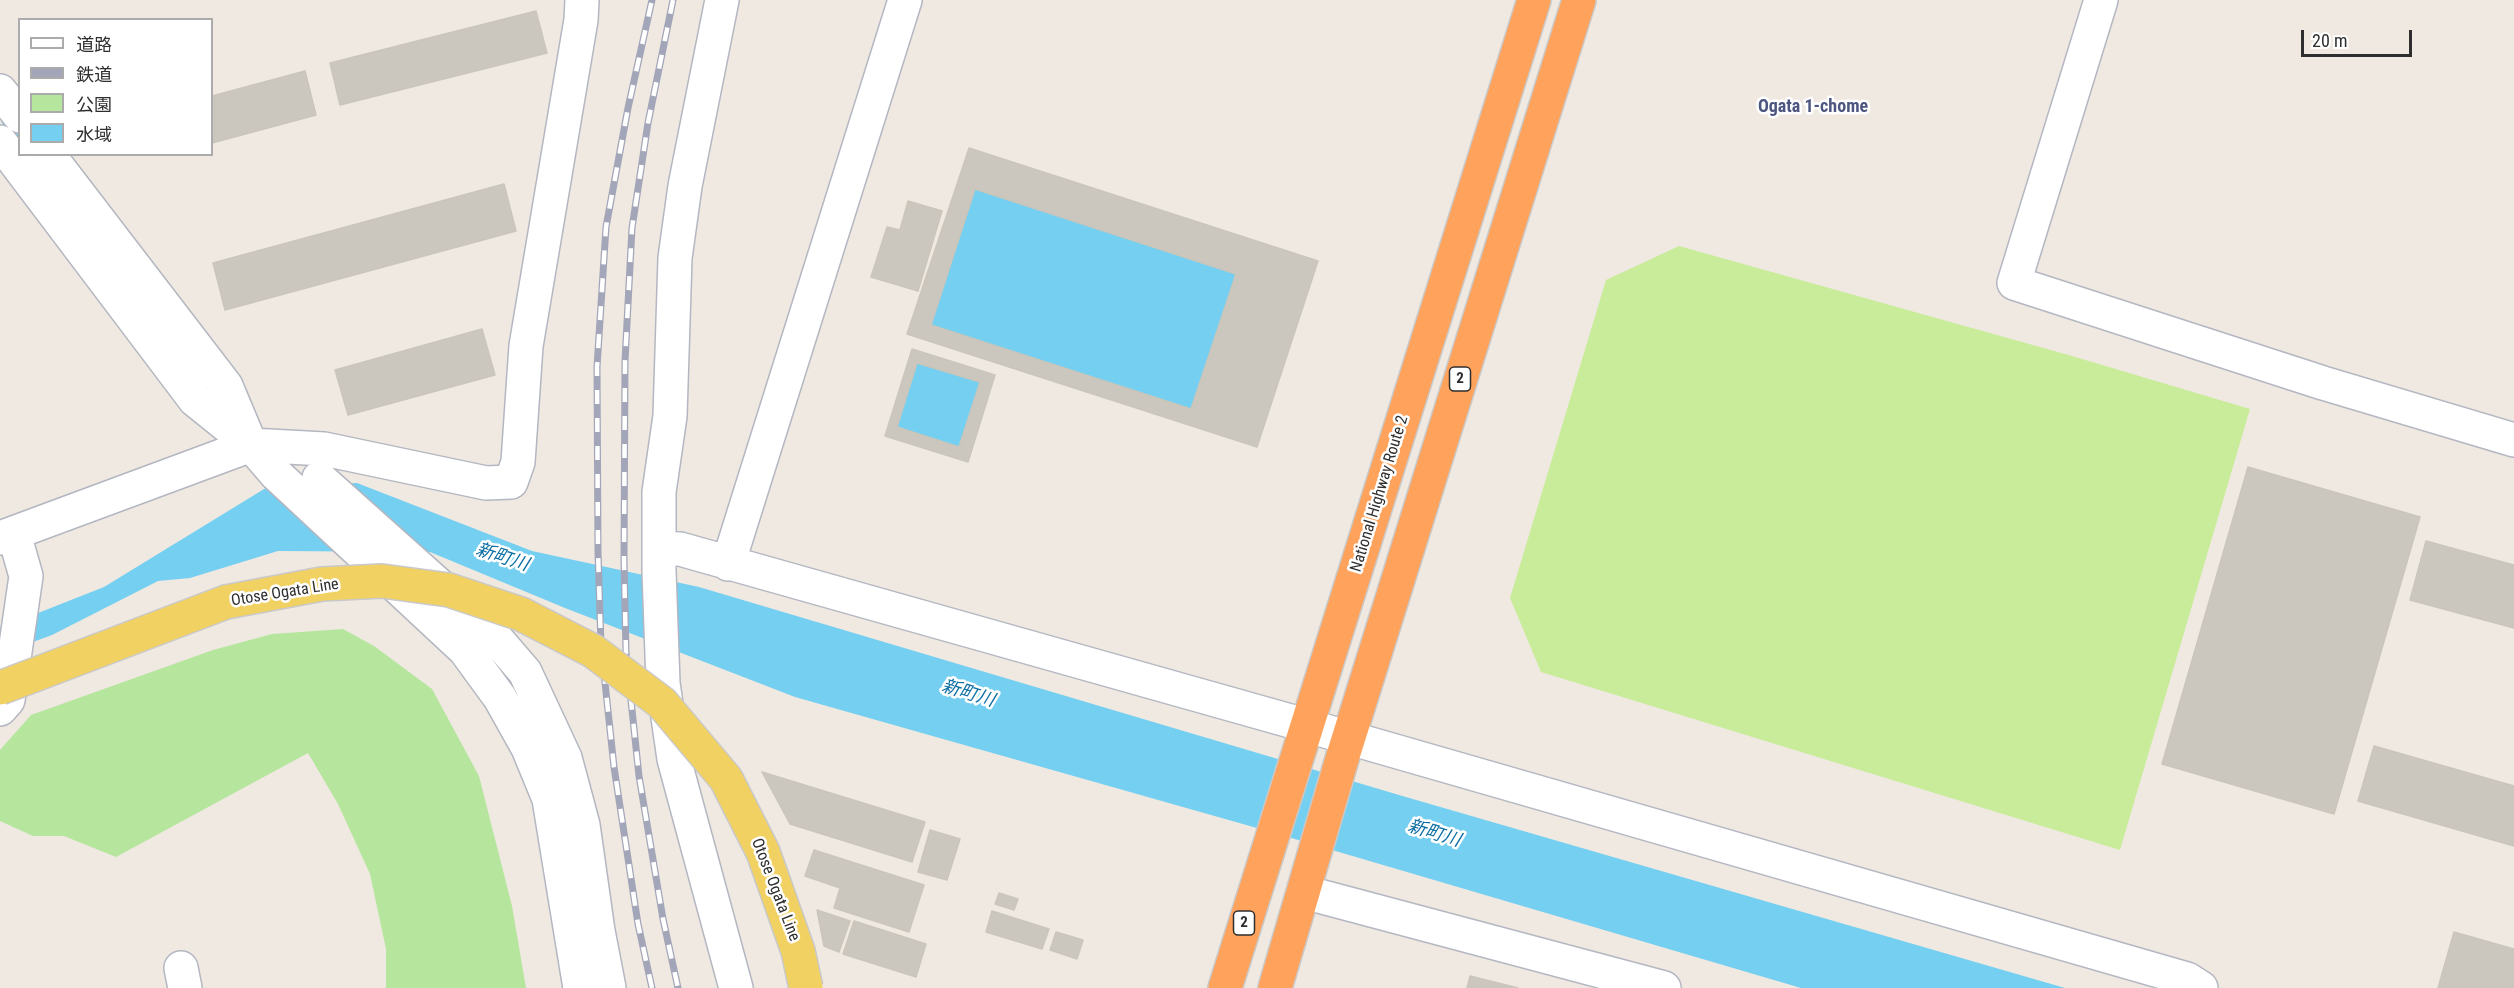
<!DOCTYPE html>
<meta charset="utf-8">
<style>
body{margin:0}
#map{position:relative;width:2514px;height:988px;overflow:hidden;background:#efe9e1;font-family:"Roboto Condensed","Noto Sans JP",sans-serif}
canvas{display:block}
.legend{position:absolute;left:18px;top:18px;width:195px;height:138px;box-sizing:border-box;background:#fff;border:2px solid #ababab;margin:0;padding:8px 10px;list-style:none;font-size:18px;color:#2e2e2e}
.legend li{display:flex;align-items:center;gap:12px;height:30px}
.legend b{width:30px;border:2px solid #ababab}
.scale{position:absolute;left:2301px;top:30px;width:111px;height:27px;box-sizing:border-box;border:3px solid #2e2e2e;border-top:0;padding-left:8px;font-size:18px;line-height:21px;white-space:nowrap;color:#2e2e2e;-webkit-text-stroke:4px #fff;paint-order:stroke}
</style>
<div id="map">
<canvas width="2514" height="988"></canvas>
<ul class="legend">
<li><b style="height:8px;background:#fff"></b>道路</li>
<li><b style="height:8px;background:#a3a6b8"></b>鉄道</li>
<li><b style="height:16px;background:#b6e59e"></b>公園</li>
<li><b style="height:16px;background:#75cff0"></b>水域</li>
</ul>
<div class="scale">20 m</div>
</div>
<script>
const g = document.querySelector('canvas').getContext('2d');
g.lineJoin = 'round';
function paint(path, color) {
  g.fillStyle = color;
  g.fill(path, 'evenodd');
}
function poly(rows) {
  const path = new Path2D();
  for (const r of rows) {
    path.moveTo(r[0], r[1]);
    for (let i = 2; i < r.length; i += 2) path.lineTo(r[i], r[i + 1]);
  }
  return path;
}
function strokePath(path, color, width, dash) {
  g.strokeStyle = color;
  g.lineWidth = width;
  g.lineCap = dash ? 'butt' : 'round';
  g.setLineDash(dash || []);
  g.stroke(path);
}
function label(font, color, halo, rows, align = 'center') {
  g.font = font + ' "Roboto Condensed","Noto Sans JP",sans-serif';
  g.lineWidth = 5;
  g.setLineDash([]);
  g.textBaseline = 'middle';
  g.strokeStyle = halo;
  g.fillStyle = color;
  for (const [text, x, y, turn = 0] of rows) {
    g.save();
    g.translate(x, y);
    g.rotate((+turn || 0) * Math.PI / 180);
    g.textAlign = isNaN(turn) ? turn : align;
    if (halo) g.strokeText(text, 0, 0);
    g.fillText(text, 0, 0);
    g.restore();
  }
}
const green = poly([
 [343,629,374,646,432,689,479,776,512,906,526,988,386,988,386,949,370,874,338,804,308,753,116,857,64,836,33,836,0,821,0,750,31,715,213,650,272,634]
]);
const pitch = poly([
 [1679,246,2072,356,2250,409,2120,850,1541,672,1510,598,1606,280]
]);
const water = poly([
 [975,189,1236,274,1191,409,931,325],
 [917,363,980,382,959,447,897,427],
 [357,483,532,551,699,587,1399,795,2065,988,1801,988,1271,832,795,697,565,608,430,552,278,551,190,578,158,581,52,635,0,654,0,628,104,587,269,486]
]);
const stream = poly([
 [6,120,20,139]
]);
const building = poly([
 [536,11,547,53,340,105,330,63,536,11],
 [305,71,316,115,212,143,212,96,305,71],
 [969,148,1318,261,1257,447,907,334,969,148],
 [975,189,1236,274,1191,409,931,325,975,189],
 [504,184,516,231,225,310,213,263,504,184],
 [908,201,942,211,918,291,871,277,887,227,900,230,908,201],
 [482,329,495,375,348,415,335,370,482,329],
 [912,349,995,375,968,462,885,436,912,349],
 [917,363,980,382,959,447,897,427,917,363],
 [2248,467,2420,517,2334,814,2162,764,2248,467],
 [2426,541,2514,565,2514,628,2410,600,2426,541],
 [2374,746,2514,786,2514,846,2358,801,2374,746],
 [762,772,925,822,912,862,790,824,762,772],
 [930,830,960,839,947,880,918,872,930,830],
 [814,850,924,885,909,932,834,908,840,888,805,876,814,850],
 [999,893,1018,899,1014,910,995,904,999,893],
 [817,910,850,921,839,952,824,946,817,910],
 [992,911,1049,929,1042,949,986,932,992,911],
 [854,921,926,944,916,977,843,954,854,921],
 [1056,932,1083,940,1077,959,1050,950,1056,932],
 [2454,932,2514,949,2514,988,2438,988,2454,932],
 [1470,976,1518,988,1467,988,1470,976]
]);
const minor = poly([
 [722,0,685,186,675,258,670,416,659,492,659,571,663,683,674,759,736,988],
 [2101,0,2014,283,2323,383,2514,440],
 [0,91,20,116],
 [0,142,195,400,251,445,276,474,465,650,500,698,528,748,549,799,580,988],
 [48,154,226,386,249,441],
 [319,478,488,629,525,672,565,758,583,825,598,931,609,988],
 [0,538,251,445,324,449,486,483,511,482,518,462,526,346,581,20,582,0],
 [659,548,680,549,1308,726,2187,979,2201,988],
 [728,564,905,0],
 [0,709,8,700,26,576,14,534],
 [1304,892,1664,988],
 [181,968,185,988]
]);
const highway = poly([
 [1225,988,1534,0],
 [1275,988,1342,759,1579,0]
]);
const rail = poly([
 [673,0,648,123,632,228,625,361,624,561,626,653,639,776,663,919,678,988],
 [652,988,638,924,614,767,601,645,598,552,597,367,606,227,628,108,652,0]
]);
const majorBridge = poly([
 [0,688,226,602,322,584,382,581,449,590,521,614,593,651,662,703,726,779,763,852,798,951,806,988]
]);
const shields = [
 [1460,379,21],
 [1244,923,21]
];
const shieldNames = [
 ["2",1460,379],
 ["2",1244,923]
];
const streetNames = [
 ["National Highway Route 2",1380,494,-73],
 ["Otose Ogata Line",285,593,-9],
 ["Otose Ogata Line",775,890,69]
];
const neighbourhoodNames = [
 ["Ogata 1-chome",1813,107]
];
const waterNames = [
 ["新町川",502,558,18],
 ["新町川",968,694,17],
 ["新町川",1434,834,17]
];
paint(green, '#b6e59e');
paint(pitch, '#c9ec9a');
paint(water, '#75cff0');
strokePath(stream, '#75cff0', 10);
paint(building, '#cbc7bf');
strokePath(building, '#cbc5ba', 1.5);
strokePath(minor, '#b4b7c1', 36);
strokePath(highway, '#c9c9c9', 36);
strokePath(minor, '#fff', 33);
strokePath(highway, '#ffa35c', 33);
strokePath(rail, '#a3a6b8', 7);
strokePath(rail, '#fff', 4.5, [14]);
strokePath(majorBridge, '#c9c9c9', 36, []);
strokePath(majorBridge, '#f2d163', 33);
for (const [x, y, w] of shields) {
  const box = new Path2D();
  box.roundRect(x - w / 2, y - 12, w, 24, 4.5);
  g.fillStyle = '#fff';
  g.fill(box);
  strokePath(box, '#2e2e2e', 1.5);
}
label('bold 15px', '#2e2e2e', null, shieldNames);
label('16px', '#2e2e2e', '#fff', streetNames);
label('bold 18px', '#4d5680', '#fff', neighbourhoodNames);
label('italic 18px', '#0d6fa3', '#fff', waterNames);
</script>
